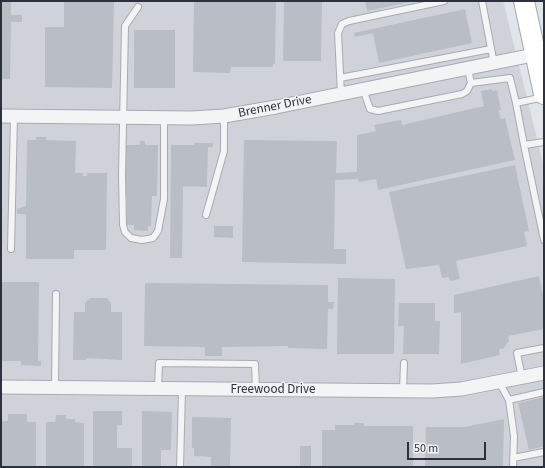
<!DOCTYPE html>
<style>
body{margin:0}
#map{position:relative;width:545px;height:468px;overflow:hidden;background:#e1e4e8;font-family:"Source Sans 3",sans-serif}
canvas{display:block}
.frame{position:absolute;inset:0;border:2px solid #2b323d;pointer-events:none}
.scale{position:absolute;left:407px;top:442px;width:79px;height:18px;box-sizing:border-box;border:2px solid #2b323d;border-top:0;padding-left:5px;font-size:12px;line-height:14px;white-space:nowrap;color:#2b323d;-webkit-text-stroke:3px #f0f2f5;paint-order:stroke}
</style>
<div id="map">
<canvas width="545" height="468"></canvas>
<div class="frame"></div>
<div class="scale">50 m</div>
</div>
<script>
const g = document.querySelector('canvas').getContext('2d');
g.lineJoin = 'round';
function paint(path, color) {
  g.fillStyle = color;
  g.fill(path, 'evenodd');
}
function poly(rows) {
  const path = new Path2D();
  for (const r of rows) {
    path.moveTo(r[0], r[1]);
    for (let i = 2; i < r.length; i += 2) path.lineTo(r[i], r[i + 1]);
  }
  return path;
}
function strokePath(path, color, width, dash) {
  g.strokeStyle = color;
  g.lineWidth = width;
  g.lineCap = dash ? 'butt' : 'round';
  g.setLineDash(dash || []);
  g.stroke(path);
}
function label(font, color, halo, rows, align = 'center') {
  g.font = font + ' "Source Sans 3",sans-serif';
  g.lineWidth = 3;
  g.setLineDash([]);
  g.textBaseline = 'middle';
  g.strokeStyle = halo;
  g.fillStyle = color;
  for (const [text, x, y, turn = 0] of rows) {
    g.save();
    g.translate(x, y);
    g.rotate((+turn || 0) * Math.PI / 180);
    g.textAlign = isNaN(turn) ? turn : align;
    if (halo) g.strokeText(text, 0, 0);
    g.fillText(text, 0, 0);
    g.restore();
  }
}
const built = poly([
 [1,1,503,1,544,167,544,467,1,467]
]);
const building = poly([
 [1,1,11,1,11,15,22,15,22,22,11,22,10,79,1,79],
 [64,1,114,1,112,88,45,87,45,27,64,27],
 [194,1,276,1,275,64,273,64,273,67,231,67,230,73,193,72],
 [284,1,322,1,321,61,283,61],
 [365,1,410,1,410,2,367,11],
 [465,9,472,43,379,63,373,33,355,37,354,33],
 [134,30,175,30,175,88,134,88],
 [492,89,492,91,497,90,501,110,499,110,500,119,505,118,515,160,378,190,376,179,359,182,358,179,335,180,334,249,346,249,346,264,242,262,244,140,337,141,336,173,357,172,357,135,376,131,374,125,401,120,402,125,484,106,481,91],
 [36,137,46,137,46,140,76,141,75,173,83,173,83,176,87,176,87,173,107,173,106,250,74,250,74,259,26,259,26,214,17,214,17,209,26,206,27,140,36,140],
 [140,141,145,141,145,145,158,145,157,196,152,196,151,226,148,226,148,231,134,230,134,225,127,225,127,196,124,196,124,145,140,145],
 [194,143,213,143,213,147,208,147,207,187,183,186,182,258,170,258,171,145,194,145],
 [515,165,529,231,524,232,527,246,456,261,460,279,450,281,449,277,442,278,439,265,406,269,389,192],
 [214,226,233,226,233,238,214,237],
 [539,276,544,300,544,329,508,336,509,341,503,349,499,349,500,355,461,364,461,312,454,313,454,295],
 [338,278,395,279,394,354,337,354],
 [1,282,39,282,38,361,41,361,41,366,21,365,21,361,1,361],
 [145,283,328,285,328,302,334,302,333,309,328,309,327,349,288,348,288,346,222,347,222,356,205,356,205,347,144,346],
 [90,298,107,298,111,304,111,312,122,312,122,360,86,358,86,360,73,360,74,312,85,312,85,303],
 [399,303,435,303,435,321,440,321,439,354,403,354,404,326,398,326],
 [544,397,544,446,529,450,518,403],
 [93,411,122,411,122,425,117,425,117,448,132,448,132,467,93,467],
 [142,411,172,412,171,450,161,450,161,467,142,467],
 [8,414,27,414,27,422,36,422,36,467,1,467,1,421,8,421],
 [56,415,66,415,66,419,75,419,75,422,84,423,84,467,46,467,46,422,55,422],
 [192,417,231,418,230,466,211,466,211,457,194,456,194,448,192,448],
 [504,419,503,467,425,467,426,427,465,427],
 [354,423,364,423,364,426,413,426,413,467,322,467,322,430,335,430,335,425,354,425],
 [300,446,311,446,311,467,300,467]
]);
const lane = poly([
 [482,1,494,64],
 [138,7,125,26,122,175,123,225,125,232,131,238,142,240,153,238,158,231,164,199,164,117],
 [340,78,491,49],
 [471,83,510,78,516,103,544,97],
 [363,89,370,109,378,111,462,94,467,91,471,83,468,69],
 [341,94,338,33,342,24,349,21,444,1],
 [516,103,524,145,544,142],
 [524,145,544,240],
 [206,215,224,151,224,116],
 [11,249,14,116],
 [522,378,517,353,544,348],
 [499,382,509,400,544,392],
 [55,388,56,294],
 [158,389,159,363,255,364,256,390],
 [403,391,404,363],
 [509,400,514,436,513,467],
 [513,458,544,452],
 [180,467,182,390]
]);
const street = poly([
 [1,116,192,118,224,116,276,107,543,53],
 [1,387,432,391,461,389,544,373]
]);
const primary = poly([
 [524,1,544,94]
]);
const streetNames = [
 ["Brenner Drive",275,107,-11],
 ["Freewood Drive",273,390]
];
paint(built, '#cfd3d9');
paint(building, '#b9bdc4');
strokePath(lane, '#a7abb1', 8);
strokePath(street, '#a7abb1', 15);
strokePath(primary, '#a1a9b2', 22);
strokePath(lane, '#f3f4f6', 6);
strokePath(street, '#f3f4f6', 13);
strokePath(primary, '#fff', 20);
label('13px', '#2b323d', '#f0f2f5', streetNames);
</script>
